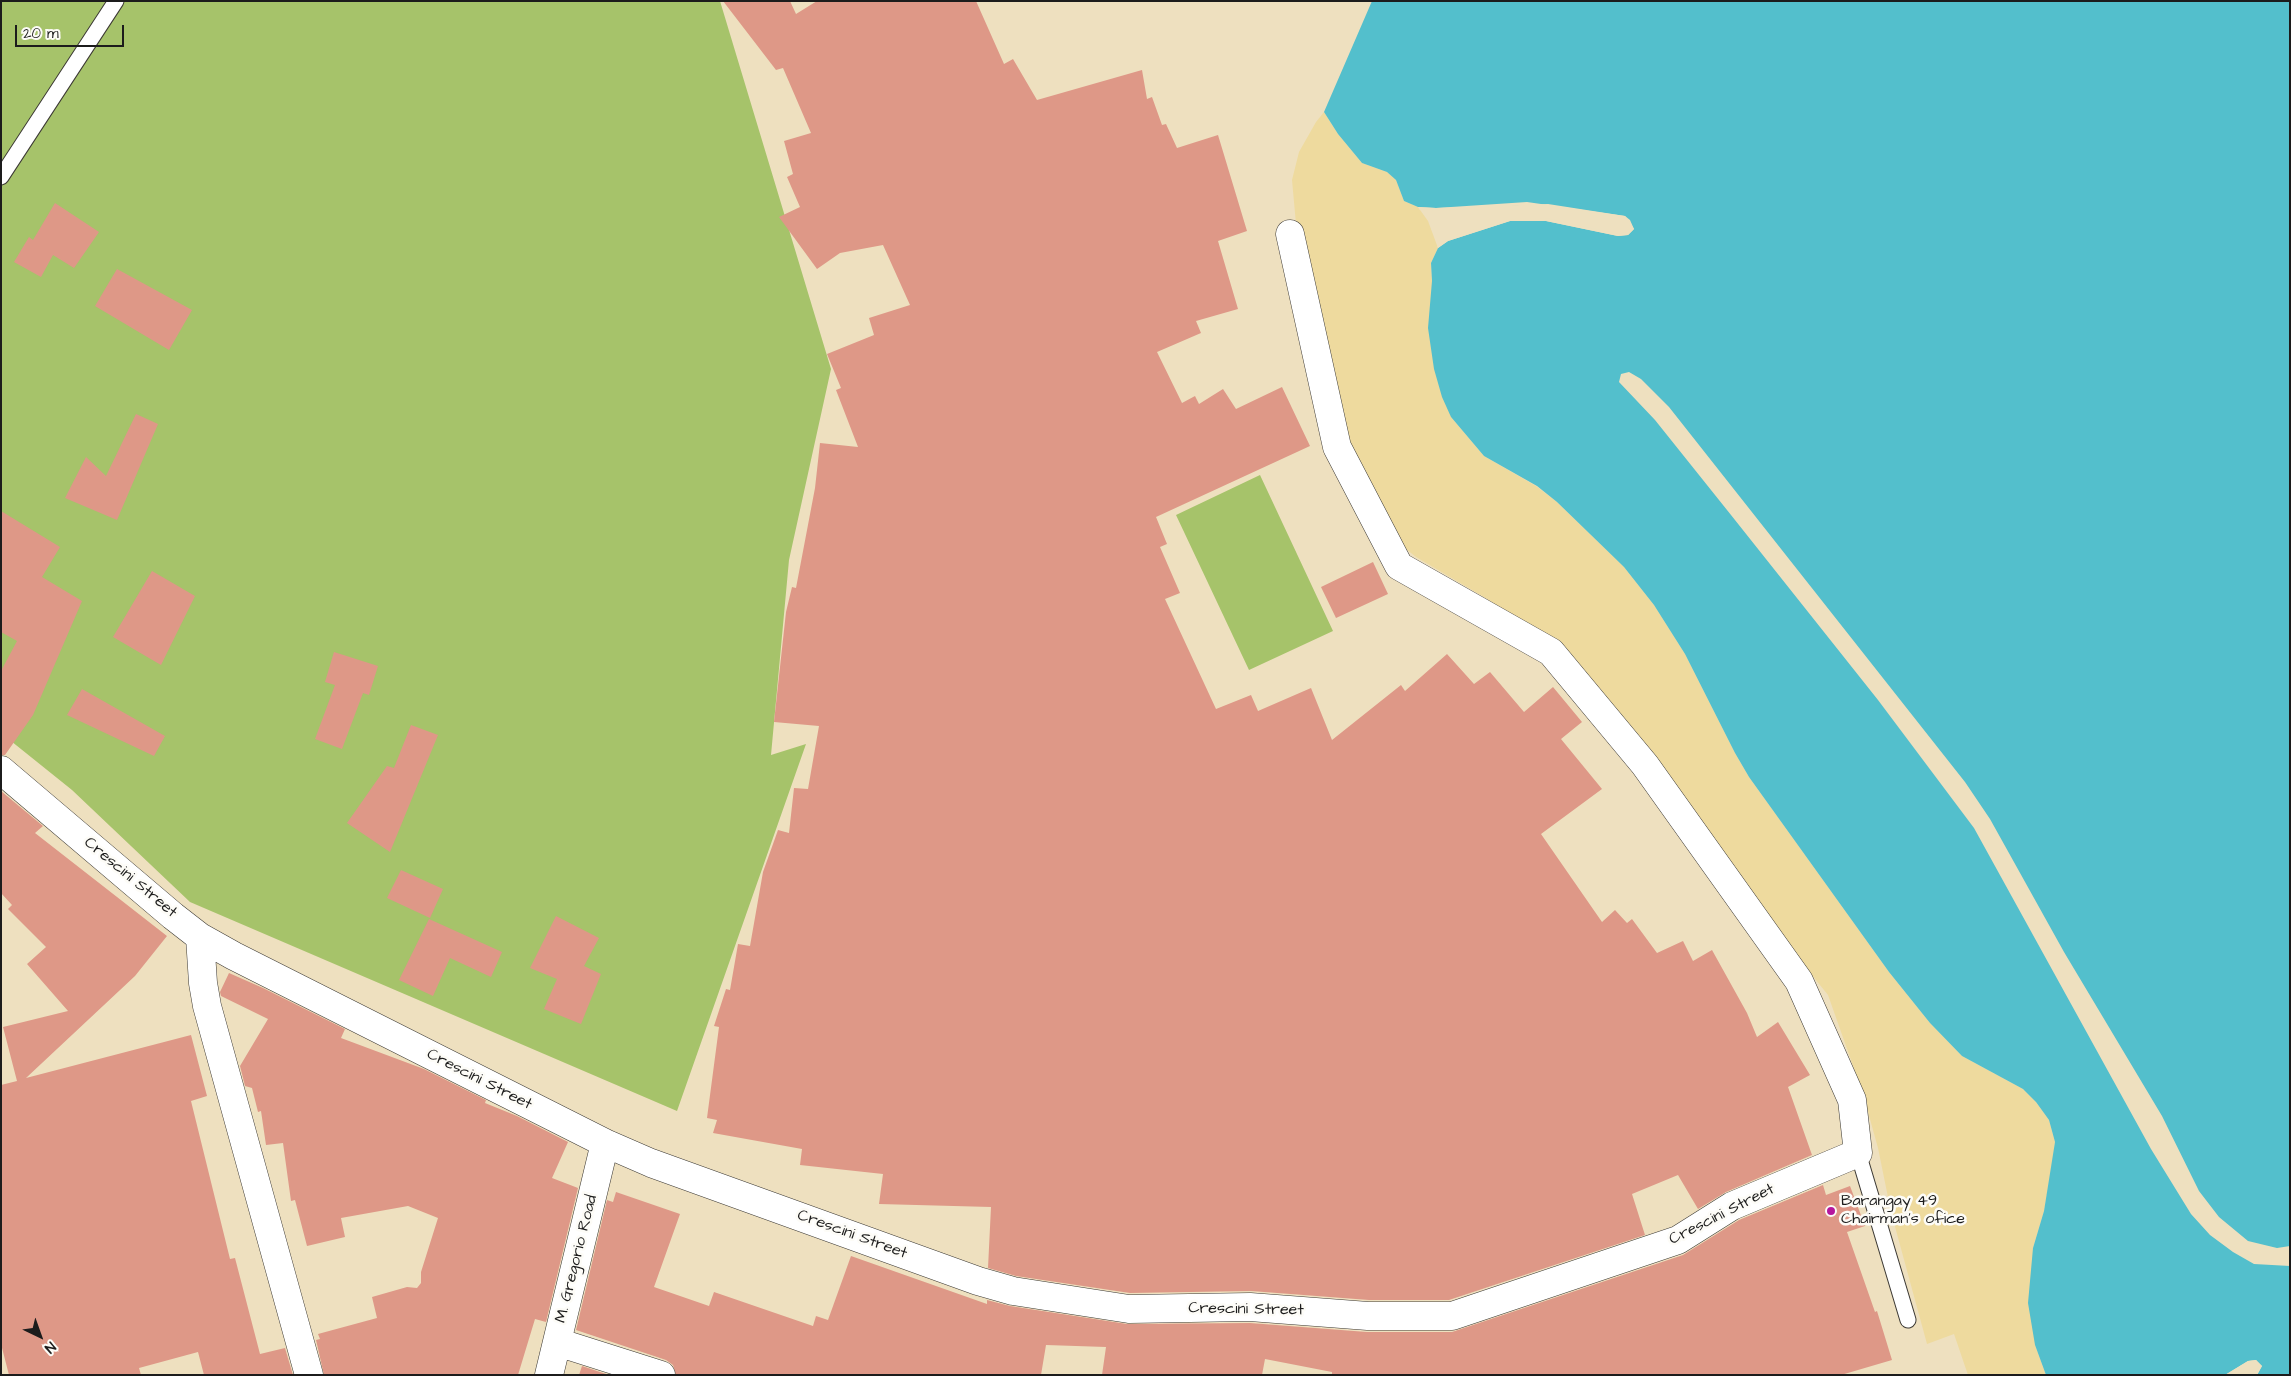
<!DOCTYPE html>
<style>
body{margin:0}
#map{position:relative;width:2291px;height:1376px;overflow:hidden;background:#eee0bf;font-family:"Architects Daughter",sans-serif}
canvas{display:block}
.frame{position:absolute;inset:0;border:2px solid #1c1c1c;pointer-events:none}
.north{position:absolute;left:15px;top:1311px;width:50px;height:50px;-webkit-text-stroke:4px #fdfcf7;paint-order:stroke;rotate:138deg;font-size:14px;font-weight:700;line-height:20px;text-align:center;color:#1c1c1c}
.north::after{content:'';display:block;margin:auto;width:18px;height:22px;background:#1c1c1c;clip-path:polygon(50% 0,100% 100%,50% 72%,0 100%)}
.scale{position:absolute;left:15px;top:25px;width:109px;height:22px;box-sizing:border-box;border:2px solid #1c1c1c;border-top:0;padding-left:6px;font-size:15px;line-height:18px;white-space:nowrap;color:#1c1c1c;-webkit-text-stroke:4px #fdfcf7;paint-order:stroke}
</style>
<div id="map">
<canvas width="2291" height="1376"></canvas>
<div class="frame"></div>
<div class="north">N</div>
<div class="scale">20 m</div>
</div>
<script>
const g = document.querySelector('canvas').getContext('2d');
g.lineJoin = 'round';
function paint(path, color) {
  g.fillStyle = color;
  g.fill(path, 'evenodd');
}
function poly(rows) {
  const path = new Path2D();
  for (const r of rows) {
    path.moveTo(r[0], r[1]);
    for (let i = 2; i < r.length; i += 2) path.lineTo(r[i], r[i + 1]);
  }
  return path;
}
function strokePath(path, color, width, dash) {
  g.strokeStyle = color;
  g.lineWidth = width;
  g.lineCap = dash ? 'butt' : 'round';
  g.setLineDash(dash || []);
  g.stroke(path);
}
function label(font, color, halo, rows, align = 'center') {
  g.font = font + ' "Architects Daughter",sans-serif';
  g.lineWidth = 5;
  g.setLineDash([]);
  g.textBaseline = 'middle';
  g.strokeStyle = halo;
  g.fillStyle = color;
  for (const [text, x, y, turn = 0] of rows) {
    g.save();
    g.translate(x, y);
    g.rotate((+turn || 0) * Math.PI / 180);
    g.textAlign = isNaN(turn) ? turn : align;
    if (halo) g.strokeText(text, 0, 0);
    g.fillText(text, 0, 0);
    g.restore();
  }
}
const green = poly([
 [1,1,720,1,831,369,789,560,771,755,806,744,677,1111,190,902,72,790,1,733],
 [1260,475,1333,631,1249,670,1176,515]
]);
const sand = poly([
 [1324,112,1338,134,1362,163,1387,172,1396,180,1404,201,1418,207,1428,221,1438,248,1431,263,1432,281,1451,417,1484,456,1536,486,1557,502,1624,567,1654,605,1685,654,1735,753,1749,777,1889,972,1930,1023,1962,1056,2023,1089,2036,1102,2049,1120,2055,1142,2052,1167,2044,1211,2033,1248,2035,1345,2046,1375,1968,1375,1954,1334,1927,1344,1891,1212,1878,1148,1863,1094,1828,995,1753,902,1554,644,1484,597,1416,557,1406,549,1362,475,1342,438,1297,235,1292,180,1299,152,1316,122]
]);
const water = poly([
 [1372,1,2290,1,2290,1375,2257,1375,2262,1366,2256,1360,2248,1361,2225,1375,2046,1375,2035,1345,2028,1303,2033,1248,2044,1211,2055,1142,2049,1120,2036,1102,2023,1089,1962,1056,1930,1023,1889,972,1749,777,1735,753,1685,654,1654,605,1624,567,1557,502,1537,486,1484,456,1451,417,1442,397,1434,369,1428,328,1432,281,1431,263,1438,248,1448,241,1510,221,1546,221,1618,236,1628,235,1634,229,1625,216,1548,204,1436,208,1418,207,1404,201,1396,180,1387,172,1362,163,1338,134,1324,112]
]);
const pier = poly([
 [1527,202,1625,216,1630,220,1634,229,1628,235,1618,236,1546,221,1510,221,1448,241,1438,248,1437,246,1447,238,1510,219,1546,218,1618,234,1627,232,1631,228,1624,218,1548,206,1527,205,1436,211,1420,210,1418,207,1436,208],
 [1629,372,1641,379,1669,407,1965,782,1990,819,2064,952,2162,1116,2199,1191,2219,1217,2248,1241,2277,1248,2290,1246,2290,1266,2254,1264,2233,1252,2210,1235,2191,1214,2151,1149,1974,828,1878,700,1731,515,1655,420,1619,382,1621,374],
 [2256,1360,2262,1366,2257,1375,2254,1375,2259,1366,2255,1362,2248,1363,2230,1375,2225,1375,2248,1361]
]);
const building = poly([
 [723,1,790,1,796,14,817,1,976,1,1004,64,1013,59,1037,100,1142,70,1147,99,1152,97,1162,125,1166,124,1177,148,1218,135,1247,231,1218,241,1238,309,1196,321,1201,333,1157,352,1182,403,1195,396,1199,404,1223,389,1236,409,1282,387,1310,446,1156,517,1167,544,1160,547,1180,593,1165,599,1216,709,1251,695,1258,711,1311,688,1332,740,1401,685,1405,691,1447,654,1474,684,1490,672,1524,712,1553,687,1582,722,1561,739,1602,789,1541,834,1602,922,1615,910,1627,923,1632,919,1657,953,1683,941,1693,961,1712,950,1747,1013,1757,1037,1778,1022,1810,1075,1788,1087,1812,1155,1726,1192,1698,1209,1678,1175,1632,1194,1645,1235,1449,1300,1369,1300,1251,1291,1130,1293,1016,1276,988,1268,991,1207,879,1204,883,1174,800,1165,802,1149,713,1133,717,1120,707,1118,719,1027,714,1026,726,989,730,990,738,944,750,946,763,872,778,830,789,833,794,788,808,789,819,726,774,722,786,612,792,587,796,588,815,488,820,443,858,447,836,390,841,388,827,354,874,335,869,318,910,305,883,245,840,253,817,269,779,217,800,207,787,177,793,174,784,141,811,133,783,68,776,70],
 [55,203,99,232,74,268,53,255,41,277,14,262,29,237,33,240],
 [117,269,192,310,169,350,95,306],
 [136,414,158,424,117,520,65,498,86,457,106,476],
 [1,511,60,547,42,577,82,601,33,715,5,755,1,755,1,671,17,641,1,632],
 [1373,562,1388,594,1336,618,1321,587],
 [152,571,195,596,161,665,113,637],
 [334,652,378,666,369,695,363,693,342,749,315,739,335,685,325,682],
 [82,689,165,736,154,756,67,715],
 [411,725,438,735,390,852,347,823,387,766,394,768],
 [1,791,43,826,35,833,167,936,135,976,26,1078,191,1035,207,1096,191,1101,230,1259,235,1258,260,1354,285,1348,293,1375,204,1375,198,1352,139,1368,141,1375,9,1375,1,1344,1,1085,17,1081,3,1027,68,1011,27,964,46,947,8,909,12,905,1,893],
 [401,870,443,889,430,918,387,898],
 [556,916,599,938,584,966,601,974,581,1024,544,1009,557,979,530,968],
 [429,919,502,952,491,977,450,958,433,996,399,980],
 [229,973,263,988,345,1029,341,1038,424,1069,486,1100,485,1103,517,1116,568,1142,552,1178,578,1188,546,1322,535,1319,518,1375,324,1375,316,1340,320,1339,318,1334,377,1318,372,1297,407,1287,417,1288,421,1283,421,1272,438,1218,408,1206,341,1218,345,1237,307,1246,295,1200,291,1201,283,1143,266,1145,261,1111,258,1112,252,1088,245,1086,240,1066,268,1019,221,996,220,992],
 [1823,1185,1826,1195,1850,1186,1865,1226,1847,1232,1875,1312,1877,1311,1892,1360,1841,1375,1332,1375,1332,1372,1265,1359,1262,1375,1102,1375,1106,1347,1046,1345,1041,1375,676,1375,673,1365,666,1360,576,1330,607,1200,613,1202,616,1192,680,1214,654,1287,709,1306,714,1292,813,1326,816,1316,828,1320,851,1256,987,1304,987,1300,1010,1306,1127,1324,1250,1323,1367,1332,1452,1332,1683,1255,1739,1220],
 [582,1366,609,1375,579,1375]
]);
const lane = poly([
 [1,177,116,1],
 [1858,1153,1908,1320]
]);
const street = poly([
 [1,770,173,916,200,937,234,956,605,1143,651,1163,978,1281,1013,1291,1129,1309,1250,1307,1368,1316,1452,1316,1678,1240,1732,1206,1858,1153,1852,1100,1799,981,1645,765,1551,652,1399,566,1337,447,1290,234],
 [200,937,203,983,207,1006,309,1375],
 [557,1342,661,1375],
 [549,1375,605,1143]
]);
const markers = [
 [1831,1211,5,"#b5179e"]
];
const streetNames = [
 ["Crescini Street",130,878,40],
 ["Crescini Street",479,1080,27],
 ["Crescini Street",1722,1215,-27],
 ["Crescini Street",852,1235,20],
 ["M. Gregorio Road",577,1259,-76],
 ["Crescini Street",1246,1310,1]
];
const poiNames = [
 ["Barangay 49",1841,1202],
 ["Chairman's ofice",1841,1220]
];
paint(green, '#a6c36a');
paint(sand, '#eeda9e');
paint(water, '#53bfcc');
paint(pier, '#eee0bf');
paint(building, '#de9887');
strokePath(lane, '#3c3934', 17);
strokePath(street, '#3c3934', 29);
strokePath(lane, '#fff', 15);
strokePath(street, '#fff', 28);
for (const [x, y, r, color] of markers) {
  const dot = new Path2D();
  dot.arc(x, y, r, 0, 2 * Math.PI);
  g.fillStyle = color;
  g.fill(dot);
  strokePath(dot, '#fdfcf7', 2);
}
label('16px', '#1c1c1c', '#fdfcf7', streetNames);
label('16px', '#1c1c1c', '#fdfcf7', poiNames, 'left');
</script>
